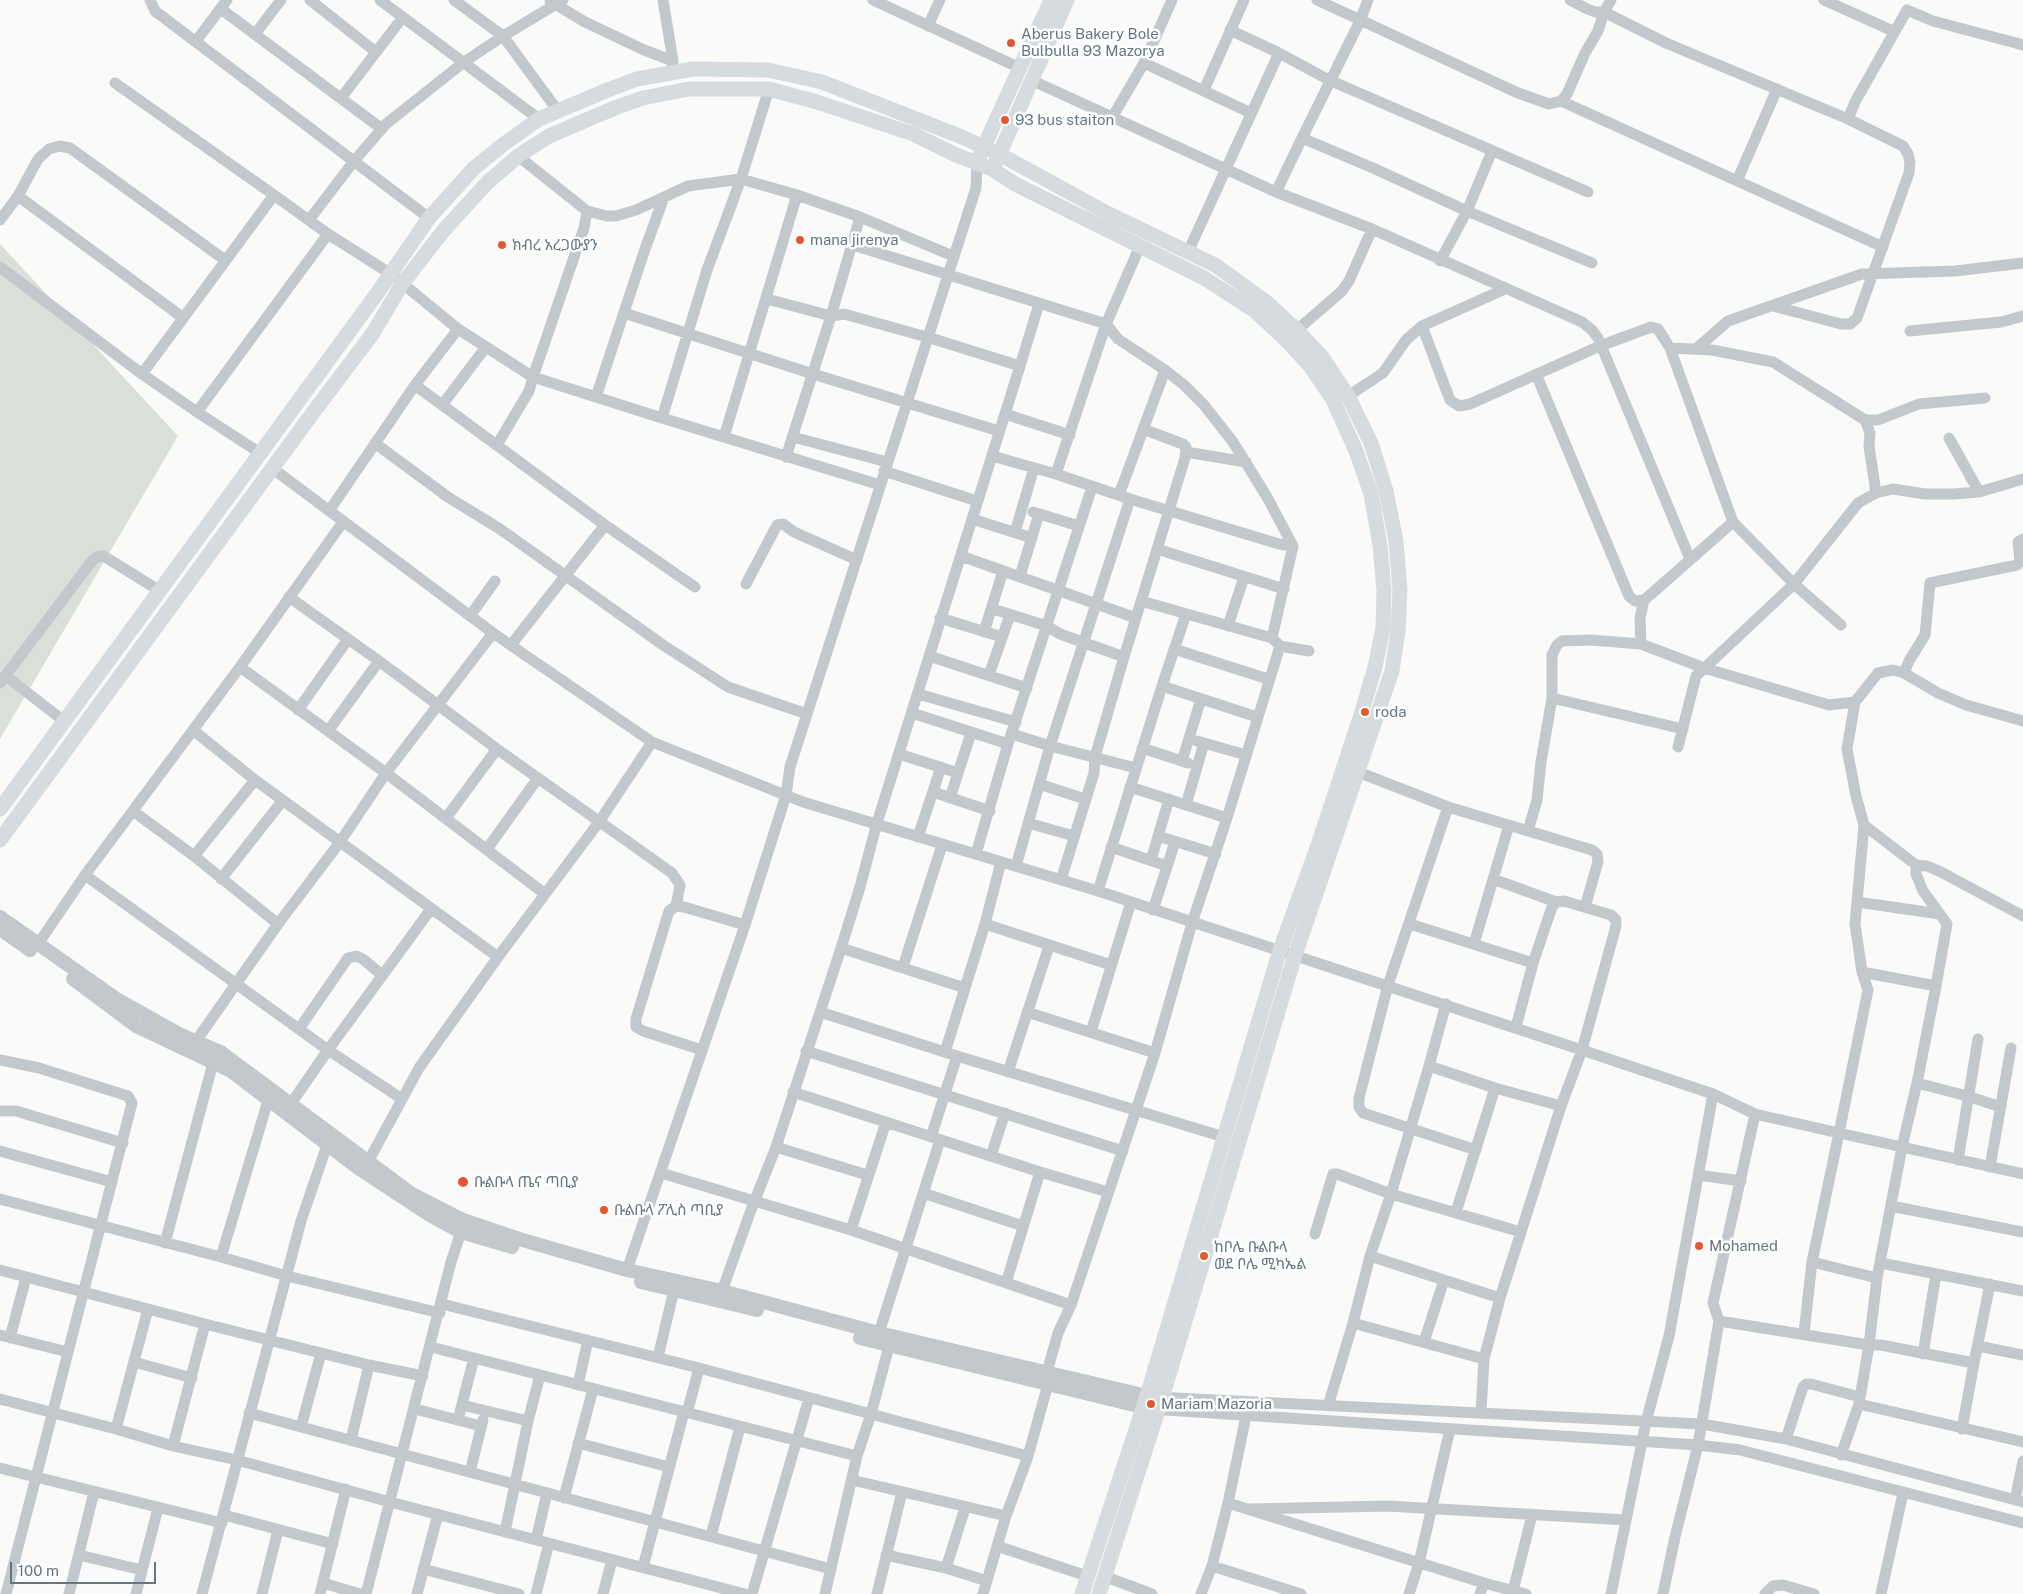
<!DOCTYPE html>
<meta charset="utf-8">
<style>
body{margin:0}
#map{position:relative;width:2023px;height:1594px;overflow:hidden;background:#fafaf8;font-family:"Public Sans",sans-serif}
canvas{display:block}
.scale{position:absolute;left:10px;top:1562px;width:146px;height:22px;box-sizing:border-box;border:2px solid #657683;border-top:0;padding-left:6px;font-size:15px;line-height:18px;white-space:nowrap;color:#657683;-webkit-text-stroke:4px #fff;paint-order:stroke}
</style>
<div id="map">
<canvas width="2023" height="1594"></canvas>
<div class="scale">100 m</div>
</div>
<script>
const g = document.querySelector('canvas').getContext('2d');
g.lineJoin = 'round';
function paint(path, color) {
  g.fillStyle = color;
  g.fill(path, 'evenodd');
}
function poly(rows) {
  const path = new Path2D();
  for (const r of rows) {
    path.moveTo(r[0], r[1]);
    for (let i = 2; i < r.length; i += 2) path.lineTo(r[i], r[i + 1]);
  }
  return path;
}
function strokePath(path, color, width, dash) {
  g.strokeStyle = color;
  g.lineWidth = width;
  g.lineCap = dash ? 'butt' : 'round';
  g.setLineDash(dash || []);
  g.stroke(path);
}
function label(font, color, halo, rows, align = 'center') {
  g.font = font + ' "Public Sans","Noto Sans Ethiopic",sans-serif';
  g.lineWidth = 5;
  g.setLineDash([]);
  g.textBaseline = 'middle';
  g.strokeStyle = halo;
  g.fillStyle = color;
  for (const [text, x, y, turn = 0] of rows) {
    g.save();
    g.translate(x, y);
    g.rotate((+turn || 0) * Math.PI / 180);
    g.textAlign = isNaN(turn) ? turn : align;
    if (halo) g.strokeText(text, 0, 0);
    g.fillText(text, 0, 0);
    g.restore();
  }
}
const green = poly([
 [0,244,178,436,0,739]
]);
const minor = poly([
 [150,0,155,11,429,218],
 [310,0,376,52],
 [380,0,539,119],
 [454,0,503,36,558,111],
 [663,0,673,61,672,67],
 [873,0,1020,68],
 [1317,0,1518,93,1549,104,1561,101,1567,94,1585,53,1598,31,1604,12,1611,0],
 [1368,0,1360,21,1302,138,1373,168,1467,211,1440,261],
 [1570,0,1585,8,1595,12,1604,12,1666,43,1848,119,1903,146,1908,154,1910,162,1909,173,1857,318,1850,324,1841,324,1773,306],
 [1824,0,1893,31],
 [550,1,585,22,644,50,673,61],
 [221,9,382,129],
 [928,26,940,0],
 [1230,30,1279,53],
 [255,34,281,0],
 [196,41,227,0],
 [1144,63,1251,113],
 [1031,80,1276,192,1372,229,1582,322,1592,330,1598,338,1690,559],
 [115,83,274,195],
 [1204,90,1244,0],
 [341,98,403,17],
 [1561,101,1883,247],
 [1113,116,1144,63,1172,0],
 [1848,119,1855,102,1907,10,1933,21,2023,45],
 [1492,151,1467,211,1592,263],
 [518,156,587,211,607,216,616,216,636,210,688,186,741,179,797,195,724,437],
 [1737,181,1777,89],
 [1276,192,1302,138],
 [797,195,860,217,953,256],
 [18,196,182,317],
 [664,197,645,249,596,397,662,418,707,270,741,179,769,89],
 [587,211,584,228,533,377,596,397],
 [0,220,18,196,38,159,49,149,60,146,70,148,225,260],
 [309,220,354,161,386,124,464,62,503,36,563,0],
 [853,245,1106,324,1118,339,1165,370,1184,385,1204,405,1233,442,1267,497,1293,546,1272,638],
 [1188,252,1279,53,1329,80,1588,192],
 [0,267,142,374,197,412,260,453],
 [767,299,831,316,844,314,927,337,1020,366,1039,304],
 [624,313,813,374,999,431],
 [1422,326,1450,400,1459,406,1470,404,1600,346,1651,327,1658,329,1670,348,1733,522,1794,584,1841,625],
 [1297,330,1341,292,1349,281,1372,229],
 [1910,331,2001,322,2023,316],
 [1670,348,1712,350,1773,362,1865,420,1878,420,1919,404,1985,398],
 [1696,349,1728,321,1862,274,1955,271,2023,263],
 [142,374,274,195,328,234,391,274,458,329,533,377,529,391,497,445],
 [1536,374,1629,596,1635,601,1644,600,1650,595,1733,522],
 [415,385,605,525,695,587],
 [1348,396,1383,373,1406,340,1422,326,1505,289],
 [442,405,486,347],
 [197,412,328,234],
 [1005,414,1070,435],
 [662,418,880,485],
 [1865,420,1870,433,1869,446,1876,493],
 [793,437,887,462],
 [1949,438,1979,492],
 [376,444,448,497,500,529,663,645,728,687,807,714],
 [1186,452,1246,462],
 [992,456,1056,474,1130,499,1279,544,1293,546],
 [786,457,831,316,860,217],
 [272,468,493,633,652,742,803,802,1098,891,1582,1050,1616,926,1616,920,1611,915,1564,901,1556,902,1552,907,1533,963,1516,1027],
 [884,471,977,501],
 [1056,474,1106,324,1140,246],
 [1119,495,1165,370],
 [329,511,415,385,458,329],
 [1033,512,1079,526],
 [972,519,1032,538],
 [1015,532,1034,468],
 [1157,549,1284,589],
 [961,556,1136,618],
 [1020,576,1039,514],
 [746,584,777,525,783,524,794,532,857,560],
 [289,597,379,661,497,749,672,873,680,885,676,906],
 [1141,601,1272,638,1280,646,1309,651],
 [993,609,1047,626,1060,634,1124,657],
 [470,616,495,581],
 [940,618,1002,637],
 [1228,626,1244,577],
 [984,632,1003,571],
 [1641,644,1640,618,1644,600],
 [511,645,605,525],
 [1174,649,1268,679],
 [929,656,1027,688],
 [240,667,386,773,545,894],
 [1904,673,1909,661,1925,635,1930,583,2017,565,2020,561,2018,542,2023,539],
 [989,675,1010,615],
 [6,676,65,722],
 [0,683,92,561,97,557,104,556,110,560,160,591],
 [1162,686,1257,717],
 [918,694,1016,722],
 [1552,698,1683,729],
 [298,710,348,639],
 [912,713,1008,744],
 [193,730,255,780,498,957],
 [328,731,379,661],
 [1012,734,1050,746,1136,768],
 [1197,741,1246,755],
 [1678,747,1696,676,1794,584,1858,503,1876,493,1893,489,1925,494,1954,494,1979,492,2023,479],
 [1142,748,1188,763],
 [899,754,958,773],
 [1182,761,1201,699],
 [1358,772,1448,807,1592,850,1597,854,1598,862,1585,907],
 [1039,784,1085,799],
 [1130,787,1227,818],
 [933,792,990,811],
 [950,798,971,733],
 [1186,805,1204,743],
 [1448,807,1388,985,1359,1098,1359,1107,1363,1113,1476,1150],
 [133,811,194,856,278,924],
 [446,818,497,749],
 [1028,823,1074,836],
 [1864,825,1916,865,1927,866,1941,872,2023,916],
 [1528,831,1537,800,1541,762,1552,698,1552,655,1557,645,1562,641,1591,640,1641,644,1704,668,1829,705,1855,702],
 [1158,836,1216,854],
 [918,837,941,767],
 [1111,847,1167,866],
 [487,849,538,778],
 [976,854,1008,744,1092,487],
 [194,856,255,780],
 [1151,860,1169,799],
 [1916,865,1916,874,1923,891,1947,924,1936,986],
 [1016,866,1050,746,1130,499],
 [85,875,328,1050,402,1099],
 [221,879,283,800],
 [1493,879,1556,902],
 [1061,880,1094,773,1095,757,1124,657,1185,458,1186,447,1183,444,1143,429],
 [1098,891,1162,686,1186,614],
 [1857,902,1940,914],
 [1153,910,1175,842],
 [985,924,1111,965],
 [1410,924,1533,963],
 [38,944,85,875,240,667,343,522],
 [1474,944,1509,825],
 [841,948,965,988],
 [903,967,942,845],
 [1862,972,1936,986,1917,1083],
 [820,1012,957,1056,1224,1137],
 [1027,1012,1155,1053],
 [299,1029,348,958,356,956,363,959,382,975],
 [1091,1032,1131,902],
 [196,1041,278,924,340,842,386,773,493,633],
 [702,1050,643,1031,636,1027,636,1019,669,911,676,906,684,907,745,925],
 [806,1051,1123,1151],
 [945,1052,985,924,1001,862],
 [0,1060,39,1068,128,1096,132,1103,6,1594],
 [1429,1066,1495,1088],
 [1008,1072,1049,946],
 [793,1092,1040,1172,1108,1192],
 [290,1105,328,1050,431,909],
 [2001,1107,1967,1096,1917,1083,1902,1147,2023,1174],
 [0,1111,16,1111,123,1143],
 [931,1137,957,1056],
 [776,1147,867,1175],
 [0,1151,112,1182],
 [991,1156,1005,1113],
 [1958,1160,1978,1039],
 [368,1162,419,1068,498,957,599,822,652,742],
 [1990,1167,2011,1048],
 [661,1173,851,1230,1071,1305],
 [1698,1175,1741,1181],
 [923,1193,1023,1226],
 [0,1199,221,1257,287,1276,440,1313],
 [1891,1206,2023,1232],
 [1456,1212,1495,1088,1561,1106],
 [851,1230,886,1122],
 [1315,1234,1333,1174,1337,1174,1391,1194,1429,1066,1446,1004],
 [165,1243,213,1063],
 [1370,1256,1444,1280],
 [221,1257,270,1094],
 [1812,1262,1877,1278,1869,1345,1881,1345,1974,1363,1962,1429],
 [1881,1263,2023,1291],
 [0,1270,205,1324,369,1365,423,1376],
 [627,1270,745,925,786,795,790,767,976,188,977,163],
 [1877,1278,1902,1147,1839,1133,1868,990,1862,972,1855,924,1864,825,1856,796,1847,749,1855,702,1878,673,1893,670,1904,673,1938,693,1966,705,2023,721],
 [1006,1283,1040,1172],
 [722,1291,751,1210,776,1147,841,948,860,887,877,823,1020,366],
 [442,1304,699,1368,1028,1456],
 [1719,1321,1869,1345,1859,1404,2023,1442],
 [1353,1323,1484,1359],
 [879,1333,940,1140],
 [0,1335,68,1352],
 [10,1338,26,1277],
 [1424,1342,1444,1280,1500,1298],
 [1978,1346,2023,1355],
 [431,1347,857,1456],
 [1923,1354,1936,1274],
 [658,1357,674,1290],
 [134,1362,192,1378],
 [1974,1363,1990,1284],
 [1047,1372,1058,1333,1071,1305,1155,1053,1192,923,1227,818,1280,646],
 [578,1385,588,1340],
 [1155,1397,1702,1424,1786,1439,2023,1502],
 [0,1399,116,1429,173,1446,237,1460,390,1502,745,1594],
 [462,1405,528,1421],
 [1328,1406,1353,1323,1370,1256,1391,1194,1521,1232,1561,1106,1582,1050,1713,1094,1755,1114,1839,1133,1812,1262,1804,1333],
 [415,1409,481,1426],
 [1151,1409,1698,1445,1740,1450,2023,1523],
 [460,1412,474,1358],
 [1481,1412,1484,1359,1500,1298,1521,1232],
 [249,1413,831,1569],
 [687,1413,699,1368],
 [301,1427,321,1353],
 [116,1429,148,1309],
 [1786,1439,1803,1387,1806,1384,1811,1384,1860,1397],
 [351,1440,369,1365],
 [578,1443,669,1467],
 [173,1446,205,1324],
 [1841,1455,1859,1404],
 [0,1468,222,1523],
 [470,1472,483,1420],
 [852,1480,1006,1516],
 [564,1498,593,1389],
 [2015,1500,2023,1461],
 [1228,1503,1246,1416],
 [1250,1509,1388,1506,1626,1520],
 [224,1515,333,1544],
 [505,1532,528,1421,540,1375],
 [711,1536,740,1427],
 [536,1540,547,1493],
 [997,1546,1087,1576],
 [79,1555,142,1570],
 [886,1555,946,1568,987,1581],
 [1212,1566,1301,1594],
 [643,1567,684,1412],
 [946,1568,965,1508],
 [423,1569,519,1594],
 [1106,1577,1152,1594],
 [323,1583,360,1594],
 [1484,1583,1526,1594],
 [1513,1591,1532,1515],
 [69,1594,94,1492],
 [136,1594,158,1508],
 [202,1594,301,1221,327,1145],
 [262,1594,278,1530],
 [320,1594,346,1489],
 [366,1594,451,1262,461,1232],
 [417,1594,438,1514],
 [536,1594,549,1543],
 [603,1594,612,1560],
 [752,1594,809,1398],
 [825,1594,857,1456,871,1414,889,1346],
 [877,1594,902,1492],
 [983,1594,1006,1516,1028,1456,1048,1384],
 [1201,1594,1212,1566,1228,1503,1484,1583,1480,1594],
 [1409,1594,1419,1563,1450,1429],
 [1611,1594,1646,1422,1669,1336,1713,1094],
 [1663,1594,1675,1537,1698,1445,1719,1321,1713,1303,1755,1114],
 [1765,1594,1773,1586,1783,1585,1814,1594],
 [1881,1594,1903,1493]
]);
const tertiary = poly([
 [0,917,115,998,181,1035,222,1053,412,1194,463,1220,519,1239,627,1270,722,1291,879,1333,1147,1396],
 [0,929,30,950],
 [73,979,136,1026,231,1071,358,1168,428,1214,461,1232,512,1247],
 [641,1282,757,1310],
 [860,1338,1142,1407]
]);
const secondary = poly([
 [980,155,1051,0],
 [995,164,1067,0],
 [0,809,376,295,429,218,474,168,504,144,539,119,610,89,637,79,693,69,768,70,822,82,962,137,1001,155,1107,213,1215,265,1265,301,1297,330,1323,358,1348,396,1371,443,1386,491,1396,541,1400,590,1398,631,1392,671,1295,955,1162,1398,1099,1594],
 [0,840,312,414,373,333,402,284,444,230,487,183,518,156,549,136,617,107,643,98,689,89,769,89,817,102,913,134,956,155,992,169,1015,184,1204,278,1255,311,1285,339,1310,366,1332,398,1356,451,1371,494,1380,545,1384,590,1383,628,1375,667,1360,718,1317,848,1280,950,1147,1396,1082,1594]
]);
const markers = [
 [1011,43,5,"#e4572e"],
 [1005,120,5,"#e4572e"],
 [800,240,5,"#e4572e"],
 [502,245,5,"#e4572e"],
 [1365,712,5,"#e4572e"],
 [463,1182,6,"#e4572e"],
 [604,1210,5,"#e4572e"],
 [1699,1246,5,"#e4572e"],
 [1204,1256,5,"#e4572e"],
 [1151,1404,5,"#e4572e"]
];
const poiNames = [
 ["Aberus Bakery Bole",1021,34],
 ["Bulbulla 93 Mazorya",1021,51],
 ["93 bus staiton",1015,120],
 ["mana jirenya",810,240],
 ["ክብረ አረጋውያን",512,245],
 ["roda",1375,712],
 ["ቡልቡላ ጤና ጣቢያ",474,1182],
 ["ቡልቡላ ፖሊስ ጣቢያ",614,1210],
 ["Mohamed",1709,1246],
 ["ከቦሌ ቡልቡላ",1214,1247],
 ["ወደ ቦሌ ሚካኤል",1214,1264],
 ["Mariam Mazoria",1161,1404]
];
paint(green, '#dadfd7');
strokePath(minor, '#c3c8cc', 11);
strokePath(tertiary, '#c3c8cc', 14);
strokePath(secondary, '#d6dbdf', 15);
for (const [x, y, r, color] of markers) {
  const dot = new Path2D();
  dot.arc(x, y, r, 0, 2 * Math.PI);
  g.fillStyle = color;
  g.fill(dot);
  strokePath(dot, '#fff', 2);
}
label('15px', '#657683', '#fff', poiNames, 'left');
</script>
